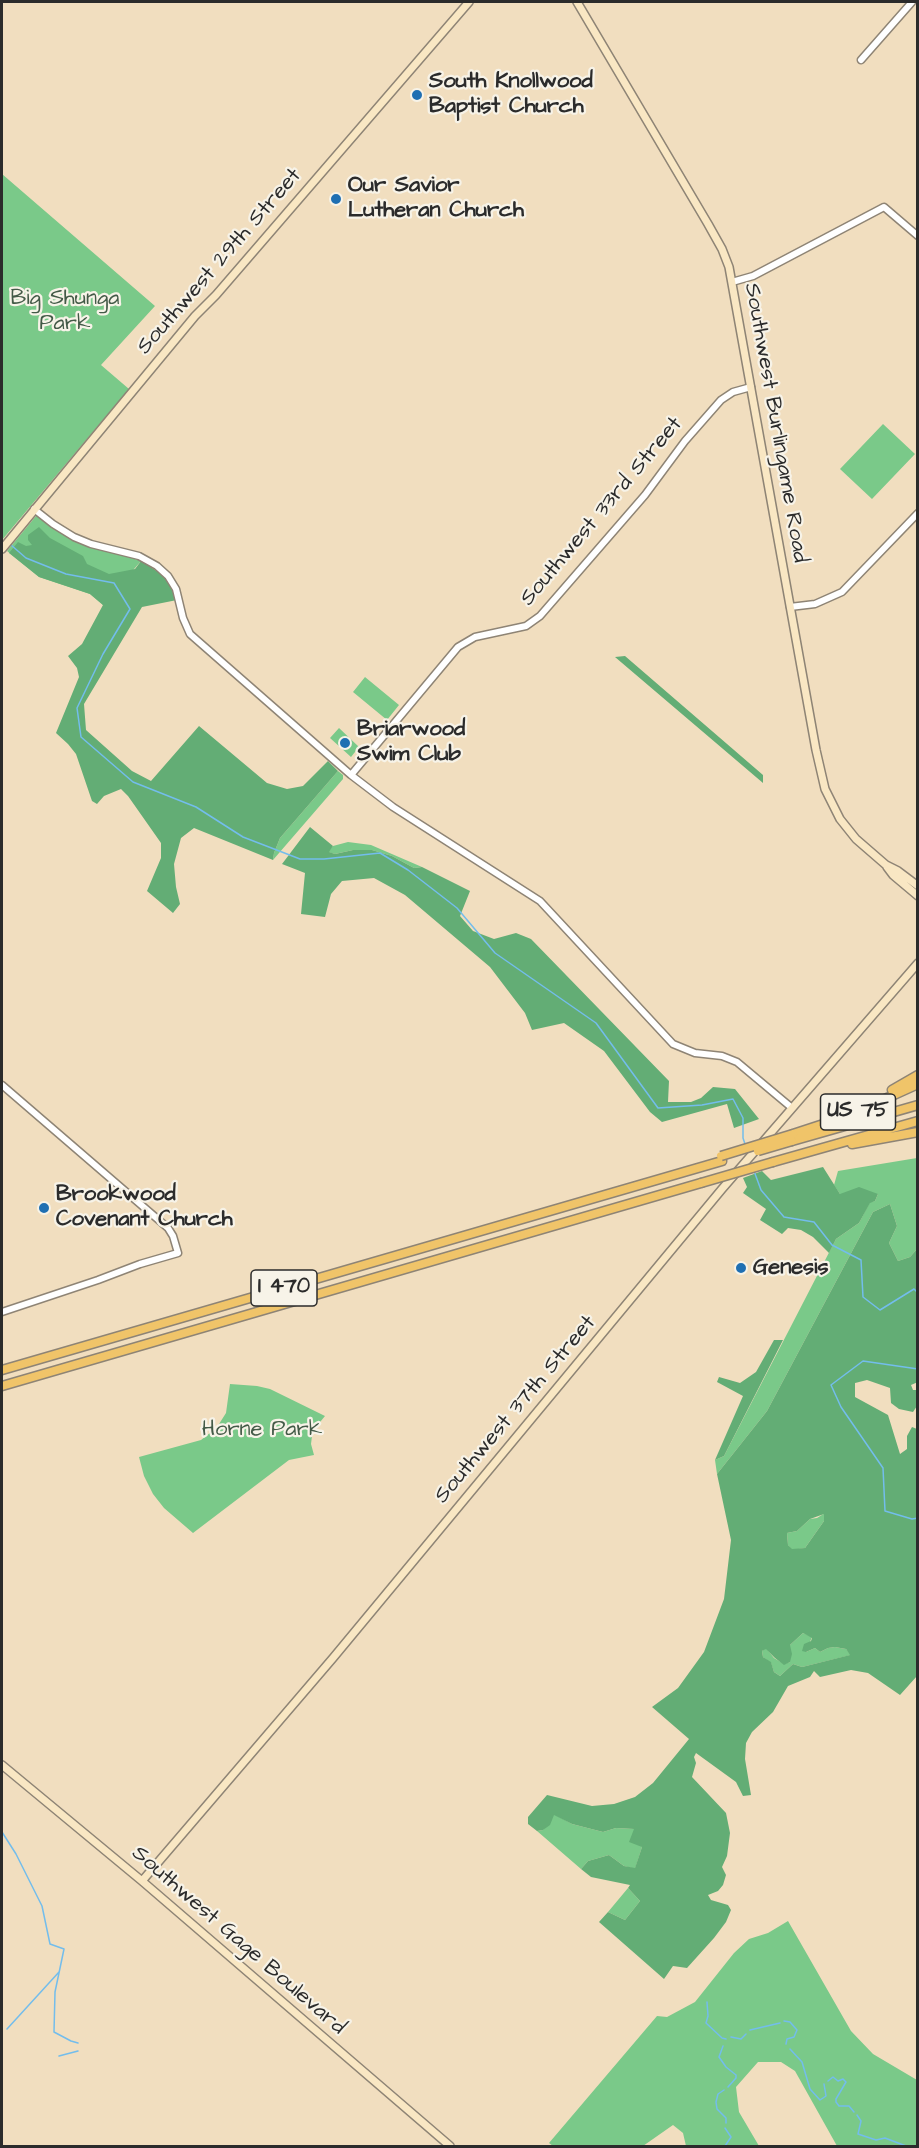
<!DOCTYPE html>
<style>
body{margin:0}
#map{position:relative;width:919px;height:2148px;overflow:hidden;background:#f1debf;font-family:"Architects Daughter",sans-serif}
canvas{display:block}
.frame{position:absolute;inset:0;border:3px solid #2b2b2b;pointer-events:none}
</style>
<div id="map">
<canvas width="919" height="2148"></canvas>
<div class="frame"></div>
</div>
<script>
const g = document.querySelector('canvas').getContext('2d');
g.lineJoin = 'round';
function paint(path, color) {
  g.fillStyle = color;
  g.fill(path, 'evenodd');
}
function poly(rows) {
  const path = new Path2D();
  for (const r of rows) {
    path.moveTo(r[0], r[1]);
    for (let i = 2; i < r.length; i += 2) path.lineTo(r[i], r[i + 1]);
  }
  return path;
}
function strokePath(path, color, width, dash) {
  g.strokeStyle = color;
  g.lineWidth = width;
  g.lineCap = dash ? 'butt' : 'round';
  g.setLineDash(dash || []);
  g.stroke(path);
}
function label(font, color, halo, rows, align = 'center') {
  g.font = font + ' "Architects Daughter",sans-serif';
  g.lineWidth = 4.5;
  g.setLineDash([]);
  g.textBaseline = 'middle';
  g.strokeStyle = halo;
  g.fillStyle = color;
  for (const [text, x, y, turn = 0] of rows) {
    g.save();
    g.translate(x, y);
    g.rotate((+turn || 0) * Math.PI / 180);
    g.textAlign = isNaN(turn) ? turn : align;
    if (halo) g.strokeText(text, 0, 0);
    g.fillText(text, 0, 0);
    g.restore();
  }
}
const green = poly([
 [2,174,155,306,101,365,129,389,2,540],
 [883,424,915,454,872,499,840,469],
 [36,516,40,516,71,539,141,561,103,605,90,594,39,577,7,551],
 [365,677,399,705,387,720,353,692],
 [339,728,359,747,351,757,330,738],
 [338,771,343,775,343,779,273,860,274,853,280,838],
 [348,842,371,845,422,867,414,868,392,856,372,850,353,850,335,854,328,852,333,846],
 [917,1158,917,1249,910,1257,898,1261,889,1243,897,1226,890,1204,873,1212,767,1411,717,1474,715,1460,724,1456,836,1239,859,1223,870,1202,875,1201,878,1194,840,1194,834,1185,838,1171],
 [230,1384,257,1386,270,1389,325,1416,316,1427,312,1436,311,1444,314,1455,289,1460,193,1533,164,1508,153,1494,144,1476,139,1457,201,1440,210,1433,219,1424,226,1413],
 [825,1513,824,1521,805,1548,792,1550,788,1545,787,1533,797,1531,810,1519,817,1518],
 [803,1633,812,1637,806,1652,815,1648,820,1652,828,1648,835,1647,846,1649,851,1655,802,1667,793,1664,780,1676,774,1672,771,1663,763,1657,762,1651,766,1648,774,1658,784,1664,790,1662,790,1645],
 [554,1814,572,1824,603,1832,616,1828,634,1829,642,1847,635,1869,624,1866,609,1855,588,1861,581,1869,537,1831,543,1830],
 [628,1888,640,1901,625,1920,608,1912],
 [788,1921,851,2031,873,2054,917,2080,917,2146,837,2146,795,2071,781,2062,758,2062,736,2087,739,2112,759,2146,686,2146,683,2133,673,2125,643,2146,553,2146,549,2143,657,2016,667,2017,695,2002,734,1953,749,1939,768,1933]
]);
const forest = poly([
 [39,527,50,538,83,556,87,564,109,574,135,569,141,561,160,573,167,580,177,600,142,607,84,704,86,730,132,771,151,781,199,726,267,783,287,789,303,786,328,761,338,771,280,838,274,853,273,860,194,828,181,838,174,864,176,887,180,904,173,913,147,891,161,858,161,843,128,796,121,789,104,796,97,804,92,801,76,754,68,744,56,733,79,677,77,668,68,656,82,644,103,605,90,594,39,577,9,553,18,542,26,546,32,545,28,540,28,535],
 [625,656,763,775,763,783,615,657],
 [310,827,333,846,329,852,335,854,353,850,372,850,392,856,414,868,422,867,470,891,460,916,473,931,494,939,516,933,531,939,669,1081,668,1102,691,1102,701,1098,713,1087,735,1089,759,1119,734,1128,727,1104,662,1122,650,1112,604,1051,564,1023,532,1030,525,1013,490,967,405,895,374,878,342,881,331,894,325,917,301,914,305,873,282,864],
 [823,1167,840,1194,859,1187,878,1194,875,1201,870,1203,859,1223,836,1239,829,1253,813,1237,801,1230,788,1228,782,1234,760,1220,766,1209,743,1193,747,1187,743,1178,762,1171,771,1180],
 [890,1204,897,1226,889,1243,898,1261,910,1257,917,1249,918,1382,911,1385,913,1390,917,1390,917,1406,913,1412,899,1409,891,1403,890,1388,867,1380,855,1383,855,1397,888,1415,900,1454,907,1449,907,1436,912,1427,917,1429,917,1676,900,1695,868,1673,851,1670,820,1677,814,1671,810,1677,788,1686,773,1712,752,1732,746,1743,745,1759,751,1795,743,1796,736,1782,696,1753,694,1757,696,1763,692,1777,726,1813,730,1833,727,1856,722,1867,726,1875,723,1885,718,1891,708,1895,711,1900,728,1905,731,1910,726,1922,714,1938,687,1968,673,1966,664,1979,599,1922,608,1912,625,1920,640,1901,628,1888,630,1885,591,1877,581,1869,588,1861,609,1855,624,1866,635,1868,642,1847,629,1842,634,1829,616,1828,603,1832,572,1824,554,1815,550,1825,543,1830,537,1831,528,1824,528,1817,547,1795,592,1806,614,1804,635,1797,653,1783,689,1739,652,1707,678,1688,704,1652,724,1599,731,1540,717,1474,767,1411,873,1212],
 [824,1514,824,1521,805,1548,792,1549,788,1545,787,1533,797,1531,810,1519],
 [803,1633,812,1638,811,1641,804,1644,802,1651,806,1652,815,1648,820,1652,828,1648,835,1647,846,1649,850,1655,802,1667,793,1664,780,1676,774,1672,771,1662,763,1657,762,1651,766,1649,775,1658,784,1665,790,1662,792,1654,790,1645],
 [774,1340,783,1340,724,1456,715,1460,743,1396,717,1382,719,1377,740,1383,756,1372]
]);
const stream = poly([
 [11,545,26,558,66,574,114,583,130,609,103,654,77,708,81,737,133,782,196,807,243,837,300,859,324,859,380,853,408,870,457,908,495,953,596,1023,658,1108,702,1105,733,1099,743,1118,743,1138,745,1144],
 [754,1171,761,1190,784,1217,814,1222,832,1245,861,1260,863,1297,880,1310,914,1289,918,1293],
 [918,1369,863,1361,831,1385,841,1407,883,1468,885,1511,912,1519,918,1518],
 [2,1832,16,1854,42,1906,50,1944,64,1949,55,1992,54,2032,71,2041,78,2043],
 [707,2002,708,2016,706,2023,722,2038,726,2039],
 [784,2021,790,2022,797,2030,794,2037,787,2039,786,2044],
 [7,2029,59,1972],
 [750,2030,780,2023],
 [731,2037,741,2039,746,2034],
 [723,2046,719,2057,726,2067,736,2075,736,2078,728,2087],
 [790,2049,802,2062,810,2089,820,2100,826,2096,824,2084],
 [59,2056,78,2051],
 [828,2081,833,2077,838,2081,843,2079,846,2082,836,2099,836,2102,839,2106,849,2106,854,2112],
 [724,2090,718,2094,716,2102,717,2109,726,2118,726,2123],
 [857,2115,861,2121,858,2134,876,2140,885,2138,906,2146],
 [725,2146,731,2137,725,2128]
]);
const tertiary = poly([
 [861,60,912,2],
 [732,282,753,276,884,207,918,236],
 [34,509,53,524,74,537,91,544,139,556,157,566,168,576,176,589,183,618,190,634,351,775,393,807,540,901,673,1044,695,1053,722,1056,737,1062,792,1108],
 [790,607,815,604,842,592,918,513],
 [351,775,458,647,475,637,526,626,540,616,645,495,685,441,721,400,733,392,751,387],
 [2,1085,168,1228,173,1236,178,1253,140,1264,98,1280,2,1312]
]);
const secondary = poly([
 [577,2,708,224,722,249,729,267,816,750,825,789,840,819,856,839,886,865,898,871,918,886],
 [2,549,195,316,216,295,469,2],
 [887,867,893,875,918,896],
 [2,1765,142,1881,450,2146],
 [142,1881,333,1658,722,1189,918,963]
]);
const motorway = poly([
 [892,1090,918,1075],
 [793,1134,845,1117,918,1084],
 [792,1141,918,1105],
 [852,1144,918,1132],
 [773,1162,918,1121],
 [2,1370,722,1161],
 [2,1386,701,1183]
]);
const motorwayBridge = poly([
 [758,1151,792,1141],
 [721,1156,793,1134],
 [701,1183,773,1162]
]);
const markers = [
 [417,95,6,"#1f6fb2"],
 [336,199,6,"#1f6fb2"],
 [345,743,6,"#1f6fb2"],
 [44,1208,6,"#1f6fb2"],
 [741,1268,6,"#1f6fb2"]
];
const shields = [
 [858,1112,75],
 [284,1288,66]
];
const shieldNames = [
 ["US 75",858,1112],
 ["I 470",284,1288]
];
const poiNames = [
 ["South Knollwood",429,82],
 ["Baptist Church",429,107],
 ["Our Savior",348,186],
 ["Lutheran Church",348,211],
 ["Briarwood",357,730],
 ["Swim Club",357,755],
 ["Brookwood",56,1195],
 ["Covenant Church",56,1220],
 ["Genesis",753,1268]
];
const streetNames = [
 ["Southwest 29th Street",220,262,-49],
 ["Southwest Burlingame Road",775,423,80],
 ["Southwest 33rd Street",602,512,-50],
 ["Southwest 37th Street",516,1410,-50],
 ["Southwest Gage Boulevard",238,1941,41]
];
const parkNames = [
 ["Big Shunga",65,299],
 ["Park",65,324],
 ["Horne Park",262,1430]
];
paint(green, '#7ac989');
paint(forest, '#63ad75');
strokePath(stream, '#73bdec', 1.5);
strokePath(tertiary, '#8e8475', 9);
strokePath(secondary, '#8e8475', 10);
strokePath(motorway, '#8e8475', 11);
strokePath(tertiary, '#fff', 6);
strokePath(secondary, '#f9e7c3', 7);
strokePath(motorway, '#f0c469', 8);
strokePath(motorwayBridge, '#8e8475', 11, []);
strokePath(motorwayBridge, '#f0c469', 8);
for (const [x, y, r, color] of markers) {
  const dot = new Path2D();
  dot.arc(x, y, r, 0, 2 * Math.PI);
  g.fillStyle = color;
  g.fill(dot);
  strokePath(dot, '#f7f3e8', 2);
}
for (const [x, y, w] of shields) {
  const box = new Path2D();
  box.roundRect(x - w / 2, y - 18, w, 36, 4.5);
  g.fillStyle = '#f7f3e8';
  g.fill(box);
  strokePath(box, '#2b2b2b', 1.5);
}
label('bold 21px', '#2b2b2b', null, shieldNames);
label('bold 22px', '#2b2b2b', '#f7f3e8', poiNames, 'left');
label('22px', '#2b2b2b', '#f7f3e8', streetNames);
label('22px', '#435a47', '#f7f3e8', parkNames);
</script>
